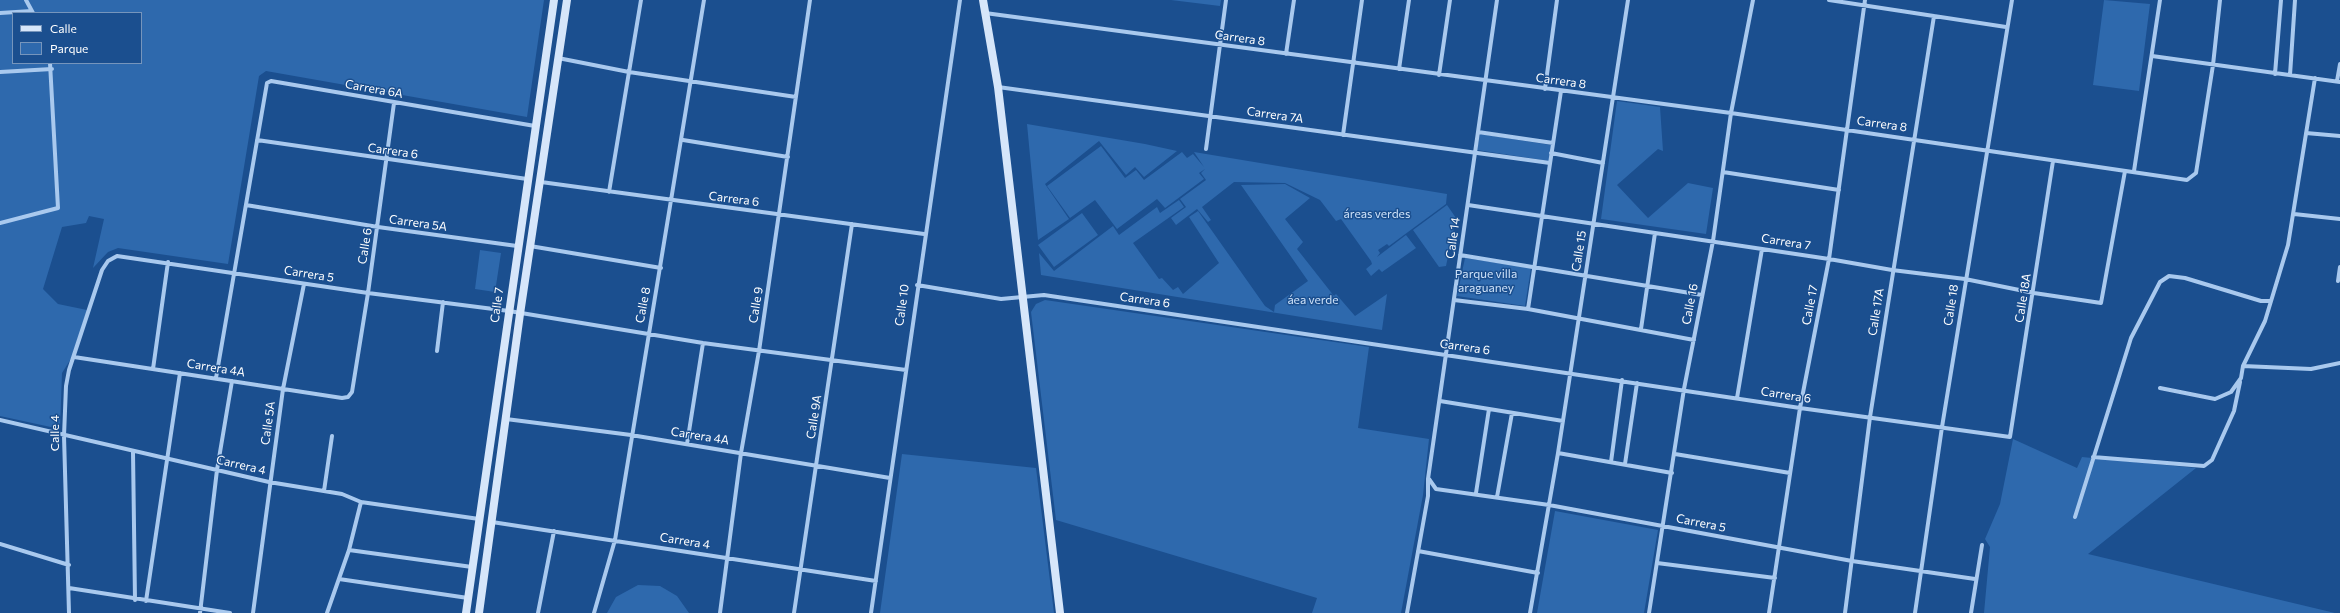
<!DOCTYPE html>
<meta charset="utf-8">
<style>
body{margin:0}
#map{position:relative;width:2340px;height:613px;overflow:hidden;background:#1b4f8f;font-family:Commissioner,sans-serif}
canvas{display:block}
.legend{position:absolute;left:12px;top:12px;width:130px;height:52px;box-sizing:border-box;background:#1b4f8f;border:1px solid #7695bc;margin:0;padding:5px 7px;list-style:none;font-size:12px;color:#fff}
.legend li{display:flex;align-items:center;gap:8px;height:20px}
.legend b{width:20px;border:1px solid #7695bc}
</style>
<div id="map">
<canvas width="2340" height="613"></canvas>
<ul class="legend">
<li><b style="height:5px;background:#d6e6fa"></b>Calle</li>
<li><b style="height:11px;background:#2e69ad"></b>Parque</li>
</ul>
</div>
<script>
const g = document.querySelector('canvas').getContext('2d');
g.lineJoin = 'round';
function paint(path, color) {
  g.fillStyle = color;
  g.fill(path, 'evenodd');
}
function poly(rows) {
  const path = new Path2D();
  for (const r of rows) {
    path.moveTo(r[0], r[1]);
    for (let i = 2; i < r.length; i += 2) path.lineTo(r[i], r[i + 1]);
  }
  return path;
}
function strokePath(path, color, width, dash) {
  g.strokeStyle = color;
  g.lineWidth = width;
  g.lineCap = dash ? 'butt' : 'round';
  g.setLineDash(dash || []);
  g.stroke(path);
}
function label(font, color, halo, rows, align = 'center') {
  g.font = font + ' Commissioner,sans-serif';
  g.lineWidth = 3;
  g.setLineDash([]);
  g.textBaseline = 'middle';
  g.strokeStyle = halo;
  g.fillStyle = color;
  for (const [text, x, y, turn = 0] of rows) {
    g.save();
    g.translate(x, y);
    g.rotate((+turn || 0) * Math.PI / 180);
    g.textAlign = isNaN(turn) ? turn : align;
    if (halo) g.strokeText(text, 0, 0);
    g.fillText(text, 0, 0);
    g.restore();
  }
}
const green = poly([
 [0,0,544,0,527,117,266,71,259,76,228,264,118,248,108,252,93,268,104,219,89,216,86,223,62,227,43,289,58,304,87,310,72,357,62,373,60,429,0,416],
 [13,13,141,13,141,63,13,63],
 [1171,0,1221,0,1220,6],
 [2104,0,2150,4,2139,91,2093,85],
 [1617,101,1660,107,1663,151,1658,149,1617,185,1648,218,1688,183,1713,188,1706,234,1601,219],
 [1027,124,1145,144,1177,151,1144,177,1135,167,1126,175,1099,141,1045,184,1069,219,1038,240],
 [1480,134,1551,145,1549,161,1477,150],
 [1101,146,1125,178,1136,170,1144,180,1182,152,1187,158,1193,154,1204,167,1194,152,1447,194,1446,204,1389,246,1387,244,1378,250,1380,253,1377,257,1406,235,1416,248,1382,272,1379,269,1371,276,1366,269,1372,264,1371,261,1341,219,1336,221,1320,200,1285,183,1234,182,1202,207,1211,220,1208,222,1197,209,1176,225,1171,218,1186,207,1180,199,1206,180,1201,173,1205,169,1199,173,1204,179,1165,208,1157,199,1117,229,1095,200,1070,218,1047,186],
 [1285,184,1310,198,1285,219,1303,242,1297,249,1334,296,1336,294,1355,316,1387,294,1382,330,1041,275,1039,253,1054,271,1113,226,1119,235,1157,207,1160,213,1179,200,1184,207,1133,243,1159,279,1162,278,1173,290,1178,287,1183,294,1219,263,1189,217,1198,211,1265,306,1274,312,1275,305,1308,281,1241,185],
 [1447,205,1456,218,1446,266,1439,267,1413,230],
 [1082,213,1098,235,1054,267,1038,245],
 [480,250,501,253,495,292,475,289],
 [1465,258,1531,268,1525,306,1457,296],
 [1045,300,1369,347,1358,428,1429,439,1423,495,1401,613,1312,613,1317,598,1056,520,1031,312,1036,304],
 [2013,439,2077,468,2082,457,2196,468,2088,554,2335,613,1984,613,1990,547,1985,539,2000,504],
 [902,454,1036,468,1054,613,880,613],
 [1555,511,1658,530,1644,613,1537,613],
 [638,585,660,586,677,596,689,613,607,613,616,597]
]);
const street = poly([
 [26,0,33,13],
 [1829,0,2006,27],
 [0,13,32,11],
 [985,13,1731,113,2187,180,2196,173,2213,65,2220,0],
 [1286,54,1294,0],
 [2152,56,2340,82],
 [558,58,629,72,796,97],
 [1399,69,1409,0],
 [0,72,52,69],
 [2275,74,2281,0],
 [1439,75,1450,0],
 [2290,75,2295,0],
 [2337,81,2340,64],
 [998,87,1550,163],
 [1545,89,1557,0],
 [1478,132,1553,143],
 [2306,133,2340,136],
 [1343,135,1362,0],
 [257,140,527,179],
 [683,140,788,157],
 [1206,149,1226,0],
 [1551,153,1603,163],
 [2134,171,2160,0],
 [1723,172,1839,190],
 [541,182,924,234],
 [609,192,641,0],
 [246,205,378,227,517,246],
 [1468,205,1829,259,1892,270,1965,279,2034,293,2101,303,2125,171],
 [2294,214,2340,219],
 [0,223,58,208,50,63],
 [530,246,661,268],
 [1460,255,1702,295],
 [2338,281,2340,267],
 [917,285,1001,299,1044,295,1800,408,2010,437,2053,161],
 [1454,300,1528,309,1694,340],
 [1528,309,1561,91],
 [1641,329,1655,233],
 [437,351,443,302],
 [74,357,342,398,348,397,352,392,368,293,394,103],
 [2243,366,2311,369,2340,363],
 [153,369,168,262],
 [216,378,267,83,271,81,535,126],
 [2160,388,2215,399,2231,392,2241,378,2243,366,2265,321,2288,245,2315,78],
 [1737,398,1762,249],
 [1440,401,1563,421],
 [506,419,631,435,890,478],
 [0,420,269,482,342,494,361,502,479,519],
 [687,444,703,343],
 [133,452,135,600],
 [1558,453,1672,473],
 [1675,454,1790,473],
 [2093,457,2204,466,2212,460,2234,411,2240,382],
 [1611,462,1622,380],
 [1625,464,1637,383],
 [1429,479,1436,489,1549,505,1852,561,1975,579],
 [324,491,332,436],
 [1476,493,1489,409],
 [1497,497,1512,413],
 [2075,517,2131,338,2160,282,2169,276,2185,278,2261,301,2271,301],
 [492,522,876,581],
 [0,544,69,565],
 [349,550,472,567],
 [1418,551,1538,573],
 [1657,563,1775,578],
 [339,579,468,598],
 [69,588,230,613],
 [146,601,180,373],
 [69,613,64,436,66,386,69,370,102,270,108,261,117,256,368,293,509,311,703,343,906,370],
 [200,613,217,470,232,381],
 [253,613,283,389,304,284],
 [327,613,349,550,361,502],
 [538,613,554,531],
 [594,613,615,540,704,0],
 [720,613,741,453,759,351,810,0],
 [794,613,852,224],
 [871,613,960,0],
 [1407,613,1428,496,1428,479,1497,0],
 [1530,613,1558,453,1628,0],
 [1649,613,1684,389,1713,241,1731,113,1753,0],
 [1769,613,1800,408,1829,259,1865,0],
 [1845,613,1870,417,1934,16],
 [1915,613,1942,427,2012,0],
 [1971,613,1982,545]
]);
const secondary = poly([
 [983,0,998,87,1060,613],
 [466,613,554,0],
 [479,613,520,314,567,0]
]);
const streetNames = [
 ["Carrera 8",1240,38,8],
 ["Carrera 8",1561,81,8],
 ["Carrera 6A",374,89,10],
 ["Carrera 7A",1275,115,8],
 ["Carrera 8",1882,124,8],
 ["Carrera 6",393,151,8],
 ["Carrera 6",734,199,7],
 ["Carrera 5A",418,223,8],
 ["Calle 14",1453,238,-82],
 ["Carrera 7",1786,242,9],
 ["Calle 6",365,246,-81],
 ["Calle 15",1579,251,-81],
 ["Carrera 5",309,274,9],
 ["Calle 18A",2023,298,-81],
 ["Carrera 6",1145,300,8],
 ["Calle 16",1690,304,-79],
 ["Calle 7",497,305,-82],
 ["Calle 8",643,305,-79],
 ["Calle 9",756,305,-81],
 ["Calle 10",902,305,-82],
 ["Calle 17",1810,305,-79],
 ["Calle 18",1951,305,-81],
 ["Calle 17A",1876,312,-81],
 ["Carrera 6",1465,347,8],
 ["Carrera 4A",216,368,9],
 ["Carrera 6",1786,395,9],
 ["Calle 9A",814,417,-81],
 ["Calle 5A",268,423,-82],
 ["Calle 4",55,433,-90],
 ["Carrera 4A",700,436,9],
 ["Carrera 4",241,465,13],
 ["Carrera 5",1701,523,11],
 ["Carrera 4",685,541,9]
];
const parkNames = [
 ["áreas verdes",1377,214],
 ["Parque villa",1486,274],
 ["araguaney",1486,288],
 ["áea verde",1313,300]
];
paint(green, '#2e69ad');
strokePath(street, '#a9c9ee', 4);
strokePath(secondary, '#d6e6fa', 8);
label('12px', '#fff', '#1b4f8f', streetNames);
label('12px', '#cfe3fa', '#1b4f8f', parkNames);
</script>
